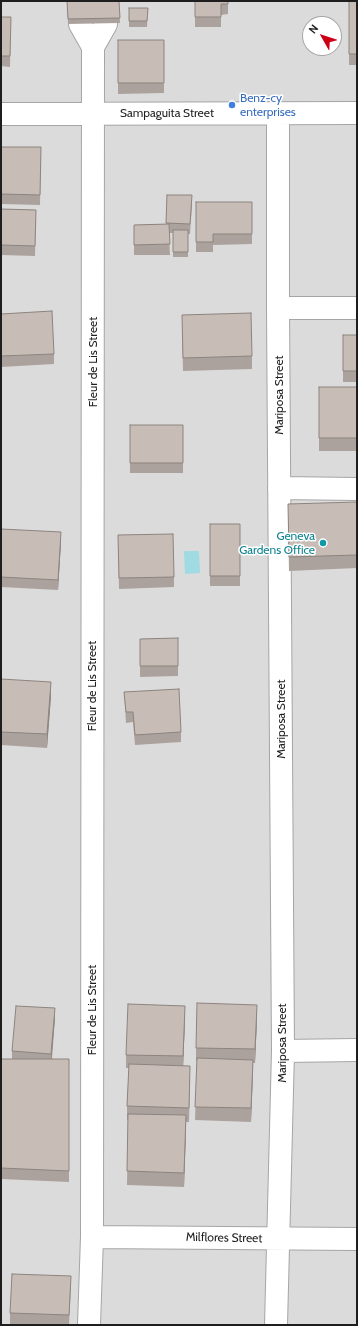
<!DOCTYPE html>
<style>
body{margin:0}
#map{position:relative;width:358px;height:1326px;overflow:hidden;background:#f0ebe3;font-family:Cabin,sans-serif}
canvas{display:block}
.frame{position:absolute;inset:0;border:2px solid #1e1e1e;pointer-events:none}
.north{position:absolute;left:302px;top:16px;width:40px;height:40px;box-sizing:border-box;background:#fff;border:1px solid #a5a5a5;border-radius:50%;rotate:309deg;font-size:11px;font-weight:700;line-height:16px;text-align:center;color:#1e1e1e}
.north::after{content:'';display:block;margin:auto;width:14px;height:18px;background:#cd0016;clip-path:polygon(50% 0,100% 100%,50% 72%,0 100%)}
</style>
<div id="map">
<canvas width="358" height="1326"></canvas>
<div class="frame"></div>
<div class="north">N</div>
</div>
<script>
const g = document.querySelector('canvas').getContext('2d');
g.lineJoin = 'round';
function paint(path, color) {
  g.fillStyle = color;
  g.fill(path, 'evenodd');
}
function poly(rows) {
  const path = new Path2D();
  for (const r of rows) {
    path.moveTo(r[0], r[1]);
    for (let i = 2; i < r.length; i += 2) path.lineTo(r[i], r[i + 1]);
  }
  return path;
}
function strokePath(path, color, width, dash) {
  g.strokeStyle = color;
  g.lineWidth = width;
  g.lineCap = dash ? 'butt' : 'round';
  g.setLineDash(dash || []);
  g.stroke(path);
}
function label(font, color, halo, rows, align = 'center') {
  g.font = font + ' Cabin,sans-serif';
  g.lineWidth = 3;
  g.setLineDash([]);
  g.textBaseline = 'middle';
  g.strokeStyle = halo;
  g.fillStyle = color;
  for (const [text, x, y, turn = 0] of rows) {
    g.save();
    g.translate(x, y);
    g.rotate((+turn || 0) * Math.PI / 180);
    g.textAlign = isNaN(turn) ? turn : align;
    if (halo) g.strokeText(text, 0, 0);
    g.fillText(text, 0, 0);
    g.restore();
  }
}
const residential = poly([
 [1,1,357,1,357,1325,1,1325],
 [310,24,334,24,334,48,310,48]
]);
const water = poly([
 [184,551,199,551,200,573,185,574]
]);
const minor = poly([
 [80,24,93,47,92,1237,89,1325],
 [93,47,106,24],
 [1,114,357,113],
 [278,308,357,308],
 [279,488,357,489],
 [283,1051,357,1050],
 [92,1237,357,1239],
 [276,1325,283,1051,278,308,278,113]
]);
const wall = poly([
 [67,1,119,1,120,23,68,24],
 [195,1,228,1,228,14,221,15,221,27,195,27],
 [349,1,357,1,357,65,349,65],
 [129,8,148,8,147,27,129,27],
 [1,17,11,17,10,67,1,66],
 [118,40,164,40,164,93,118,94],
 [1,147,41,147,40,205,1,204],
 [167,195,192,205,190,234,188,234,188,257,173,257,173,233,169,233,170,255,134,255,134,225,166,224],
 [196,202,252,202,252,244,213,245,213,252,196,252],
 [1,209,36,210,35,256,1,255],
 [1,314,54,354,54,364,1,367],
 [182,329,252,356,252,369,183,371],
 [343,335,357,335,357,382,343,382],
 [319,387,357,387,357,451,319,451],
 [130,425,183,425,183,473,130,473],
 [357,502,357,568,289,571,288,518],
 [210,524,240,524,240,586,210,586],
 [1,529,61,542,58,590,1,587],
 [118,546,174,577,174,587,119,589],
 [178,638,178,676,140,677,140,639],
 [1,679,51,696,47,748,1,745,1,752],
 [124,692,181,732,181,742,135,745,133,722,126,723],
 [55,1018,52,1059,69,1059,69,1182,1,1179,1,1059,12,1059,12,1051],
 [185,1019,183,1066,190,1080,189,1122,186,1122,184,1187,127,1185,128,1120,127,1120,127,1106,129,1068,126,1068,126,1055],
 [257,1019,255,1063,253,1063,251,1122,195,1120,197,1061,196,1061,196,1048],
 [71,1286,69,1325,10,1324,10,1313]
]);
const shadedWall = poly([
 [61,532,61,542,58,590,58,580],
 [51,682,51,696,47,748,47,734],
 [257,1005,257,1019,255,1063,255,1049],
 [185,1006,185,1019,183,1070,183,1056],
 [55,1008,55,1018,51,1064,51,1054],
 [253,1060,253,1073,251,1122,251,1108],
 [186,1115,186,1129,184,1187,184,1173]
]);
const building = poly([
 [67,1,119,1,120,18,68,19,67,1],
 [195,1,228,1,228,4,221,4,221,17,195,17,195,1],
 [349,1,357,1,357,54,349,54,349,1],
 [129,8,148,8,147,21,129,21,129,8],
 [1,17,11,17,10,56,1,56,1,17],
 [118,40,164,40,164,83,118,83,118,40],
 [1,147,41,147,40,195,1,194,1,147],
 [167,195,192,195,190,224,166,223,167,195],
 [196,202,252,202,252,234,213,234,213,242,196,242,196,202],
 [1,209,36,210,35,246,1,245,1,209],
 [169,224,170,244,134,245,134,225,169,224],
 [173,230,188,230,188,252,173,252,173,230],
 [52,311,54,354,1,356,1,314,52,311],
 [251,313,252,356,183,358,182,315,251,313],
 [343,335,357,335,357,371,343,371,343,335],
 [319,387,357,387,357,438,319,438,319,387],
 [130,425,183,425,183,463,130,463,130,425],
 [357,502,357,555,289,557,288,504,357,502],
 [210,524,240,524,240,576,210,576,210,524],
 [1,529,61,532,58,580,1,577,1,529],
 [173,534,174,577,119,578,118,535,173,534],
 [178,638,178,666,140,666,140,639,178,638],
 [1,679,51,682,47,734,1,732,1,679],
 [179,689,181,732,135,735,133,712,126,712,124,692,179,689],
 [197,1003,257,1005,255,1049,196,1048,197,1003],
 [128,1004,185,1006,183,1056,126,1055,128,1004],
 [16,1006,55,1008,51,1054,12,1051,16,1006],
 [197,1058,253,1060,251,1108,195,1107,197,1058],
 [1,1059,69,1059,69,1171,1,1168,1,1059],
 [129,1064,190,1066,189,1108,127,1106,129,1064],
 [128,1114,186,1115,184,1173,127,1171,128,1114],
 [12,1274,71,1276,69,1315,10,1313,12,1274]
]);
const markers = [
 [232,105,4,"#3f7fe0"],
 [323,543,4,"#0f9aa8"]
];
const shopNames = [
 ["Benz-cy",240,98],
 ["enterprises",240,112]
];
const streetNames = [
 ["Sampaguita Street",167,113],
 ["Fleur de Lis Street",93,362,-90],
 ["Mariposa Street",279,395,-90],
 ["Fleur de Lis Street",92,686,-90],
 ["Mariposa Street",281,719,-90],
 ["Fleur de Lis Street",92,1010,-90],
 ["Mariposa Street",282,1043,-90],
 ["Milflores Street",224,1238,1]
];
const cultureNames = [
 ["Geneva",315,536],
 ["Gardens Office",315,550]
];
paint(residential, '#dcdbdb');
paint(water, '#a0dae2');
strokePath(minor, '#a5a5a5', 24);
strokePath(minor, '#fff', 22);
paint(wall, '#aca29d');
paint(shadedWall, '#8c847f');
paint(building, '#c8bcb6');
strokePath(building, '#8c847f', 1);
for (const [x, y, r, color] of markers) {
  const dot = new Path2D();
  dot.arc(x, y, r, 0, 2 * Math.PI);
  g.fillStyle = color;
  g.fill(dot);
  strokePath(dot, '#fff', 1.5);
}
label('12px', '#366cbe', '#fff', shopNames, 'left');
label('12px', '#1e1e1e', '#fff', streetNames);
label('12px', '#0d838f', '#fff', cultureNames, 'right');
</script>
